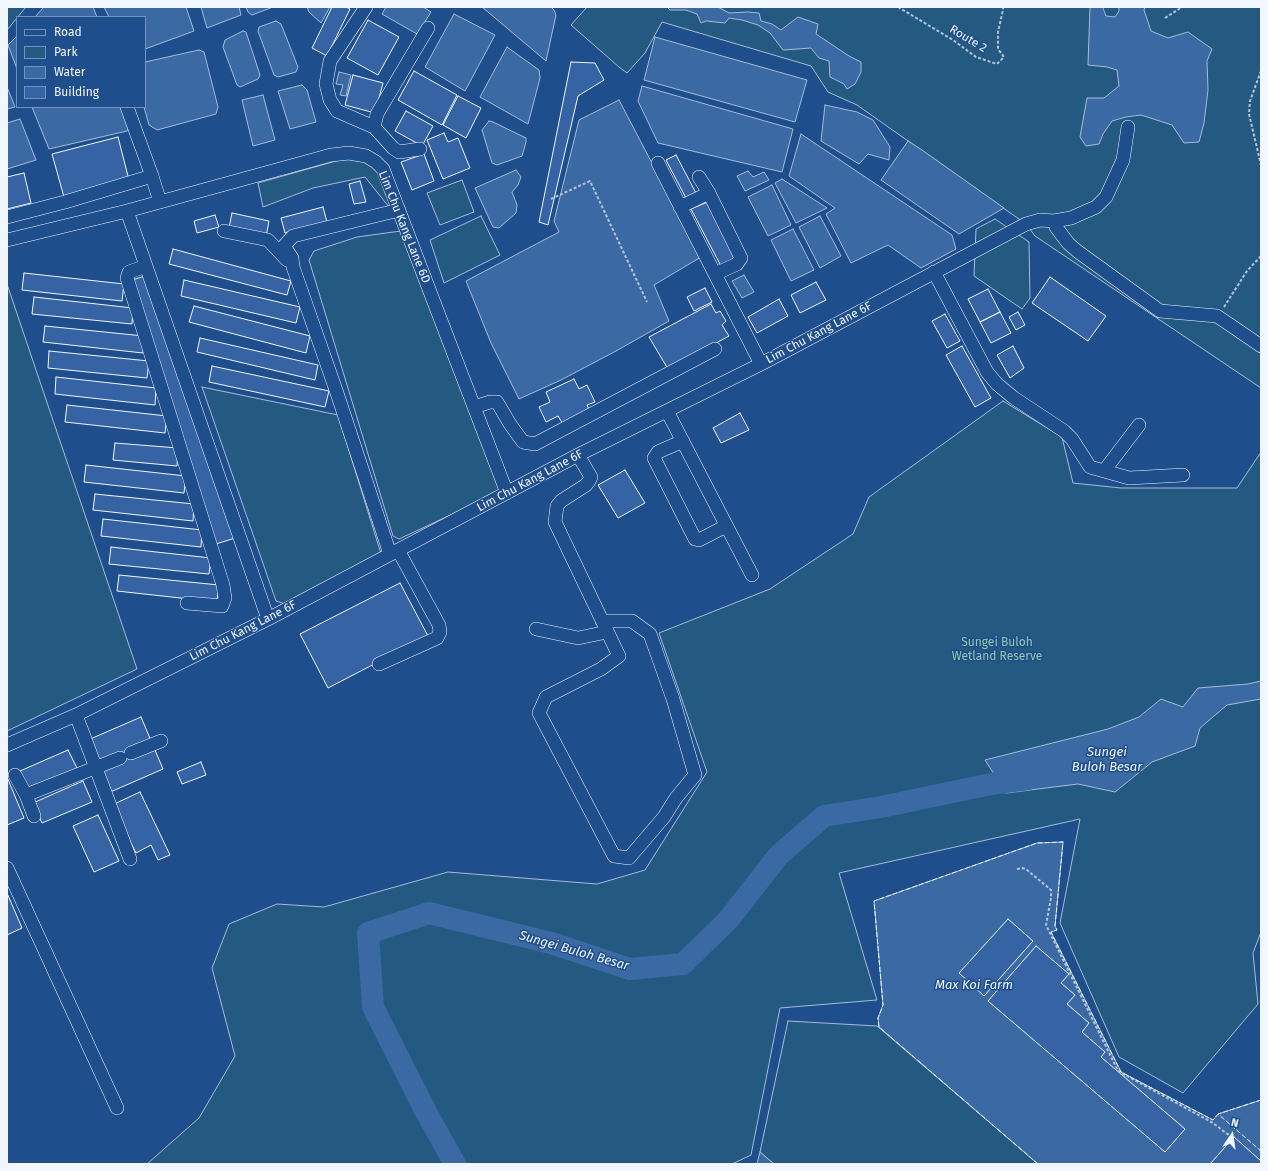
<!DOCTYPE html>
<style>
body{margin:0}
#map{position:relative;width:1268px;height:1171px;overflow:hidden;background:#1f4e8c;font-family:"Fira Sans",sans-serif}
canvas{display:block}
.frame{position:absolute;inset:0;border:8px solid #f2f6ff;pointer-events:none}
.legend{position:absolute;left:16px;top:16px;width:130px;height:92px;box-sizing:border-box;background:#1f4e8c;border:1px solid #7391ba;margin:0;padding:5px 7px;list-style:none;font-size:12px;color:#f2f6ff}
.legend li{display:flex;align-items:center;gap:8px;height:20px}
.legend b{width:20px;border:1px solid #7391ba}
.north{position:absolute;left:1212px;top:1115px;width:40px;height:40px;-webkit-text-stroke:3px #1f4e8c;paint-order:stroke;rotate:13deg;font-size:11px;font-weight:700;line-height:16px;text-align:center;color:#f2f6ff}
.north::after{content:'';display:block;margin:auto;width:14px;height:18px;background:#f2f6ff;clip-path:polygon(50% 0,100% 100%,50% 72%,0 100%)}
</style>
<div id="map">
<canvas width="1268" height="1171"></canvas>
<div class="frame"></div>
<ul class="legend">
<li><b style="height:5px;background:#1f4e8c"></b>Road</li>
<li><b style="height:11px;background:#245a82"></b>Park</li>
<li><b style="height:11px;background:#3b69a3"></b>Water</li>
<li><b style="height:11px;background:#3563a3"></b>Building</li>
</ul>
<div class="north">N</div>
</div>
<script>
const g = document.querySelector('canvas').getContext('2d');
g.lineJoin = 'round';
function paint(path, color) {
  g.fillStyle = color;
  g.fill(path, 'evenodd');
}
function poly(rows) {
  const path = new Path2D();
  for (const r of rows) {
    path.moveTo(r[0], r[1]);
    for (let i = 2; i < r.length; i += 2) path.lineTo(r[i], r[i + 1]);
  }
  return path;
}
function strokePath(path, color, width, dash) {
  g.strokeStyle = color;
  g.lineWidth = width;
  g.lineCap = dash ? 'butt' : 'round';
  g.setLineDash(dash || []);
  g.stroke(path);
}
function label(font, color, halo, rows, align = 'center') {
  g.font = font + ' "Fira Sans",sans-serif';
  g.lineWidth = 3;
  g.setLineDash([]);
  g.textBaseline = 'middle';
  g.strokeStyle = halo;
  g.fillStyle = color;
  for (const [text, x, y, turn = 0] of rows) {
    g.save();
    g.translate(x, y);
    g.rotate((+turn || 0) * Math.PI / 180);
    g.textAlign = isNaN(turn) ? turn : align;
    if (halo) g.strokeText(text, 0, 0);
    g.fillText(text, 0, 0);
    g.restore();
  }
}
const green = poly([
 [7,7,26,7,7,30,7,7],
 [587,7,1261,7,1261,388,1035,236,1026,224,857,105,828,92,811,66,662,22,645,53,627,73,619,67,571,25,587,7],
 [350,157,371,161,396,203,389,207,365,177,313,188,263,207,258,183,350,157],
 [462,180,474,212,440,225,427,193,462,180],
 [481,216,500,255,444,283,430,240,481,216],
 [995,219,1029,242,1030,298,1022,309,974,276,976,229,995,219],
 [401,231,500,486,498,493,399,539,393,536,309,260,314,251,357,237,401,231],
 [7,284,137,669,7,731,7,284],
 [202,387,338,415,382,557,285,604,276,601,202,387],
 [1003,401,1062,437,1073,483,1121,488,1237,488,1261,452,1261,932,1253,953,1258,1004,1183,1093,1119,1057,1060,923,1080,819,839,873,877,1000,780,1008,751,1155,732,1164,147,1164,199,1118,235,1056,212,968,229,924,277,904,324,907,448,872,597,884,645,870,707,772,659,633,770,589,853,534,869,497,1003,401],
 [788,1021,877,1026,1038,1164,774,1164,760,1152,788,1021]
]);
const water = poly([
 [44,7,93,7,97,17,35,17,44,7],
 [104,7,186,7,194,31,145,49,145,17,109,17,104,7],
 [201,7,239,7,241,15,207,28,201,7],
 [246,7,273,7,252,15,248,12,246,7],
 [307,7,330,7,321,23,309,12,307,7],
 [386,7,423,7,431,12,417,34,382,14,386,7],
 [482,7,551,7,554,10,556,15,546,61,482,7],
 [667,7,718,7,729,13,748,12,759,13,761,21,772,24,781,30,798,17,818,24,816,34,849,56,861,62,861,72,855,84,847,89,844,84,830,77,829,61,819,58,811,48,783,50,770,33,758,25,742,20,729,18,725,23,706,21,701,23,697,14,686,10,670,10,667,7],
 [1090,7,1104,7,1103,8,1106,16,1115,17,1119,11,1119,7,1145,7,1144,10,1151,31,1168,38,1188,32,1212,49,1207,61,1208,90,1204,123,1199,142,1184,143,1172,125,1141,115,1126,117,1112,121,1103,134,1099,144,1086,146,1080,137,1087,98,1104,98,1119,86,1117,70,1107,67,1088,65,1090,7],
 [454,14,495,35,465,91,425,67,454,14],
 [276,21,281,24,298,67,296,72,278,77,274,75,258,31,259,27,276,21],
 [243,31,246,32,260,75,258,79,240,87,237,85,223,47,225,40,243,31],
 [17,36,17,69,8,45,17,36],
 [655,37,807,80,795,122,644,80,655,37],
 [507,47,539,70,540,78,528,124,480,97,507,47],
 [199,50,204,52,218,107,216,114,157,130,149,125,144,107,145,107,145,62,199,50],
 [339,72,351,75,346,96,340,95,343,85,336,84,339,72],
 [302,85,307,90,316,122,290,129,278,91,302,85],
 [642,86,793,129,782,172,658,143,638,101,642,86],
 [7,87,15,107,7,109,7,87],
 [263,95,275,140,253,146,242,100,263,95],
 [619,100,701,257,654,285,669,321,616,351,561,380,519,399,491,343,466,281,559,232,554,221,579,120,619,100],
 [825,105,857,112,873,120,890,147,889,160,868,154,859,164,821,141,825,105],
 [32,107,131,107,135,117,127,131,49,149,32,107],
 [20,119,36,160,7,169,7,123,20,119],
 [489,121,493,122,526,138,526,142,522,156,497,165,492,163,482,130,489,121],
 [801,134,952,235,956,249,921,268,888,245,851,263,826,214,835,208,789,176,801,134],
 [908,141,922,150,1004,208,959,234,881,180,908,141],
 [516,170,521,177,518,185,512,192,517,205,516,213,499,228,493,227,475,188,516,170],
 [748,171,753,177,764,172,769,180,745,191,737,176,748,171],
 [782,179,827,208,796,223,775,183,782,179],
 [772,185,791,225,768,236,748,197,772,185],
 [820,216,841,256,820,268,799,227,820,216],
 [793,229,814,270,791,281,771,240,793,229],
 [744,275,754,292,742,298,732,281,744,275],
 [1261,681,1261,699,1227,705,1200,728,1195,746,1152,762,1115,792,1078,784,1006,793,985,760,1108,729,1139,717,1161,699,1183,707,1198,688,1248,684,1261,681],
 [1063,842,1055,926,1057,930,1051,932,1121,1072,1213,1120,1218,1114,1261,1100,1261,1164,1038,1164,879,1027,878,1018,883,1005,874,901,1037,843,1063,842],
 [760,1152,774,1164,757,1164,760,1152]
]);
const river = poly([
 [455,1164,426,1112,373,1007,368,933,429,913,551,943,630,969,683,964,729,919,778,856,824,816,881,807,991,784,1028,779]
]);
const building = poly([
 [332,7,346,7,350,9,327,56,312,48,332,7],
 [368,20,399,37,378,75,347,58,368,20],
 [571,62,595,63,604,80,578,96,548,225,539,222,571,62],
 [414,71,457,95,442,125,398,100,414,71],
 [353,75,383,83,375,113,345,105,353,75],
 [458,96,481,108,466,138,443,125,458,96],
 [406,111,433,126,422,146,395,131,406,111],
 [444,133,448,142,458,138,470,168,443,179,427,140,444,133],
 [118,137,129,180,64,197,52,154,118,137],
 [424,154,434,181,412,190,401,162,424,154],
 [676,155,697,195,687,200,666,160,676,155],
 [24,173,31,203,7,209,7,177,24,173],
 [360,181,366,202,354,204,349,184,360,181],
 [710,201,739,257,721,266,691,209,710,201],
 [323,207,327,222,285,233,281,218,323,207],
 [232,213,269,221,266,237,229,228,232,213],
 [215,215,219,227,197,233,194,221,215,215],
 [173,249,291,281,287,295,169,264,173,249],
 [24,273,124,284,122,301,22,290,24,273],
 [148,275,235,538,216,544,129,281,148,275],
 [1050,277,1106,316,1088,341,1032,303,1050,277],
 [184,280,300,307,296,323,181,296,184,280],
 [816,282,826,300,800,313,791,295,816,282],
 [705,288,712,302,694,311,687,297,705,288],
 [988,289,1000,312,980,322,968,299,988,289],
 [34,297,133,308,132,324,32,314,34,297],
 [779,299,788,316,757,333,748,317,779,299],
 [711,304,716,313,720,311,726,321,722,325,729,336,668,369,649,337,711,304],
 [194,306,310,336,306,353,189,322,194,306],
 [1000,312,1011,333,991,343,980,322,1000,312],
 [1018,312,1025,325,1016,330,1009,317,1018,312],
 [945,314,960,341,947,348,932,321,945,314],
 [45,326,144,336,143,353,43,342,45,326],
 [200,338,318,365,315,380,197,352,200,338],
 [962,346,991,398,975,407,946,355,962,346],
 [1013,346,1024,368,1010,378,997,355,1013,346],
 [49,351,149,361,147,378,48,368,49,351],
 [212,366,329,391,325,407,209,382,212,366],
 [56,377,156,388,155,405,55,394,56,377],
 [574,379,579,389,587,385,595,402,587,405,591,414,564,426,558,416,546,422,539,407,550,402,546,392,574,379],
 [67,405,167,416,165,433,65,422,67,405],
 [740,413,749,430,721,443,713,428,740,413],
 [115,443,178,448,177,466,113,460,115,443],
 [86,465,186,476,184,493,84,482,86,465],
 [625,470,645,503,618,518,598,485,625,470],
 [95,494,194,504,193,521,93,510,95,494],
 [103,519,202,530,201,547,101,536,103,519],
 [111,547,211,558,209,574,109,564,111,547],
 [119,575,219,585,217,602,117,591,119,575],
 [400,583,428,636,328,688,300,634,400,583],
 [141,717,163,769,108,793,99,773,88,740,141,717],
 [68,750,78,770,29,792,20,771,68,750],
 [201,762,206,775,182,784,177,772,201,762],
 [7,777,24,818,7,825,7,777],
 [83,781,92,802,42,823,33,803,83,781],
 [140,792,170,855,158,860,151,845,136,853,112,805,140,792],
 [98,815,119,861,94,872,73,826,98,815],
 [7,893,22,928,7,935,7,893],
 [1008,919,1033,941,984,996,959,973,1008,919],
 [1036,946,1069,974,1061,983,1075,995,1067,1004,1089,1023,1082,1032,1105,1052,1101,1057,1185,1129,1165,1152,988,1001,1036,946],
 [1234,1137,1261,1161,1261,1164,1210,1164,1234,1137]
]);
const path = poly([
 [898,7,953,40,976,57,997,64,1004,57,998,49,998,32,1003,10,1003,7],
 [1165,18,1182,7],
 [1261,71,1250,101,1249,114,1261,165],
 [551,199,590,181,647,302],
 [1224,307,1247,271,1261,256],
 [1017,869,1022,868,1026,869,1051,890,1051,898,1046,925,1118,1071,1213,1123,1230,1136]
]);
const minor = poly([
 [366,7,330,61,326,84,330,100,337,111,374,127,393,148,399,152,420,149],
 [127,107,152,176,160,202],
 [374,127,377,114,428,28],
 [658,163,761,364],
 [699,177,709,193,741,258,737,264,715,274],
 [680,207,709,193],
 [127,211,268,619],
 [7,217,65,202,152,176],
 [1054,221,1056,227,1068,243,1077,251,1160,311,1217,316,1261,346],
 [224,231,268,240,287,260],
 [7,240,127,211,331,155,349,153,366,156,376,162,383,169,507,493],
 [146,266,129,272,127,278,223,585,225,598,222,606,187,603],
 [934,272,987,372,997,384,1014,398,1064,431,1072,439,1090,467,1129,478,1183,475],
 [474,407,490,402,497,402,510,424,523,442,535,444,715,349],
 [667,411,752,575],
 [683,441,658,452,654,458,695,539,699,540,726,526],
 [578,455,591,477,589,481,586,485,561,501,557,506,555,522,619,656,601,669,546,697,539,713,614,856,629,858,664,817,676,798,695,775,673,699,650,634,632,621,602,621],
 [1104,471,1139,425],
 [390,554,337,393,293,267,292,258,284,246,293,236,399,210],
 [536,629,578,638,607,632],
 [379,664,437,638,440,632,439,625,398,550],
 [76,715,130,859],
 [7,745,76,715,268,619,578,455,761,364,1026,224,1040,220,1054,221,1071,218,1096,207,1106,197,1123,160,1128,127],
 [131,753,161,741],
 [15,775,26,795,34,816],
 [26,795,120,758],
 [7,868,117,1108]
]);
const fence = poly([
 [1219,1115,1218,1114,1261,1100],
 [1038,1164,879,1027,878,1018,883,1005,874,901,1037,843,1063,842,1055,926,1057,930,1051,932,1121,1072,1213,1120,1218,1114,1261,1151]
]);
const streetNames = [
 ["Route 2",968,39,31],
 ["Lim Chu Kang Lane 6D",404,227,68],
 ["Lim Chu Kang Lane 6F",819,333,-28],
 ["Lim Chu Kang Lane 6F",530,481,-28],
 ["Lim Chu Kang Lane 6F",243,631,-27]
];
const parkNames = [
 ["Sungei Buloh",997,643],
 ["Wetland Reserve",997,657]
];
const waterNames = [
 ["Sungei",1107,752],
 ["Buloh Besar",1107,767],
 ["Sungei Buloh Besar",574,951,16],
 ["Max Koi Farm",974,985]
];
paint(green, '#245a82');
strokePath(green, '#a8bbd7', 1);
paint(water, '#3b69a3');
strokePath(water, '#a8bbd7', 1);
strokePath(river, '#3b69a3', 22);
paint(building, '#3563a3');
strokePath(building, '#f2f6ff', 1);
strokePath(minor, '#f2f6ff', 14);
strokePath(path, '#b3c4dc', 2, [3, 2]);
strokePath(minor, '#1f4e8c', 13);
strokePath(fence, '#f2f6ff', 1, [5, 2]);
label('12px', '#f2f6ff', '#1f4e8c', streetNames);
label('12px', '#97c8a6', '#1f4e8c', parkNames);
label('italic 13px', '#f2f6ff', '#1f4e8c', waterNames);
</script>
